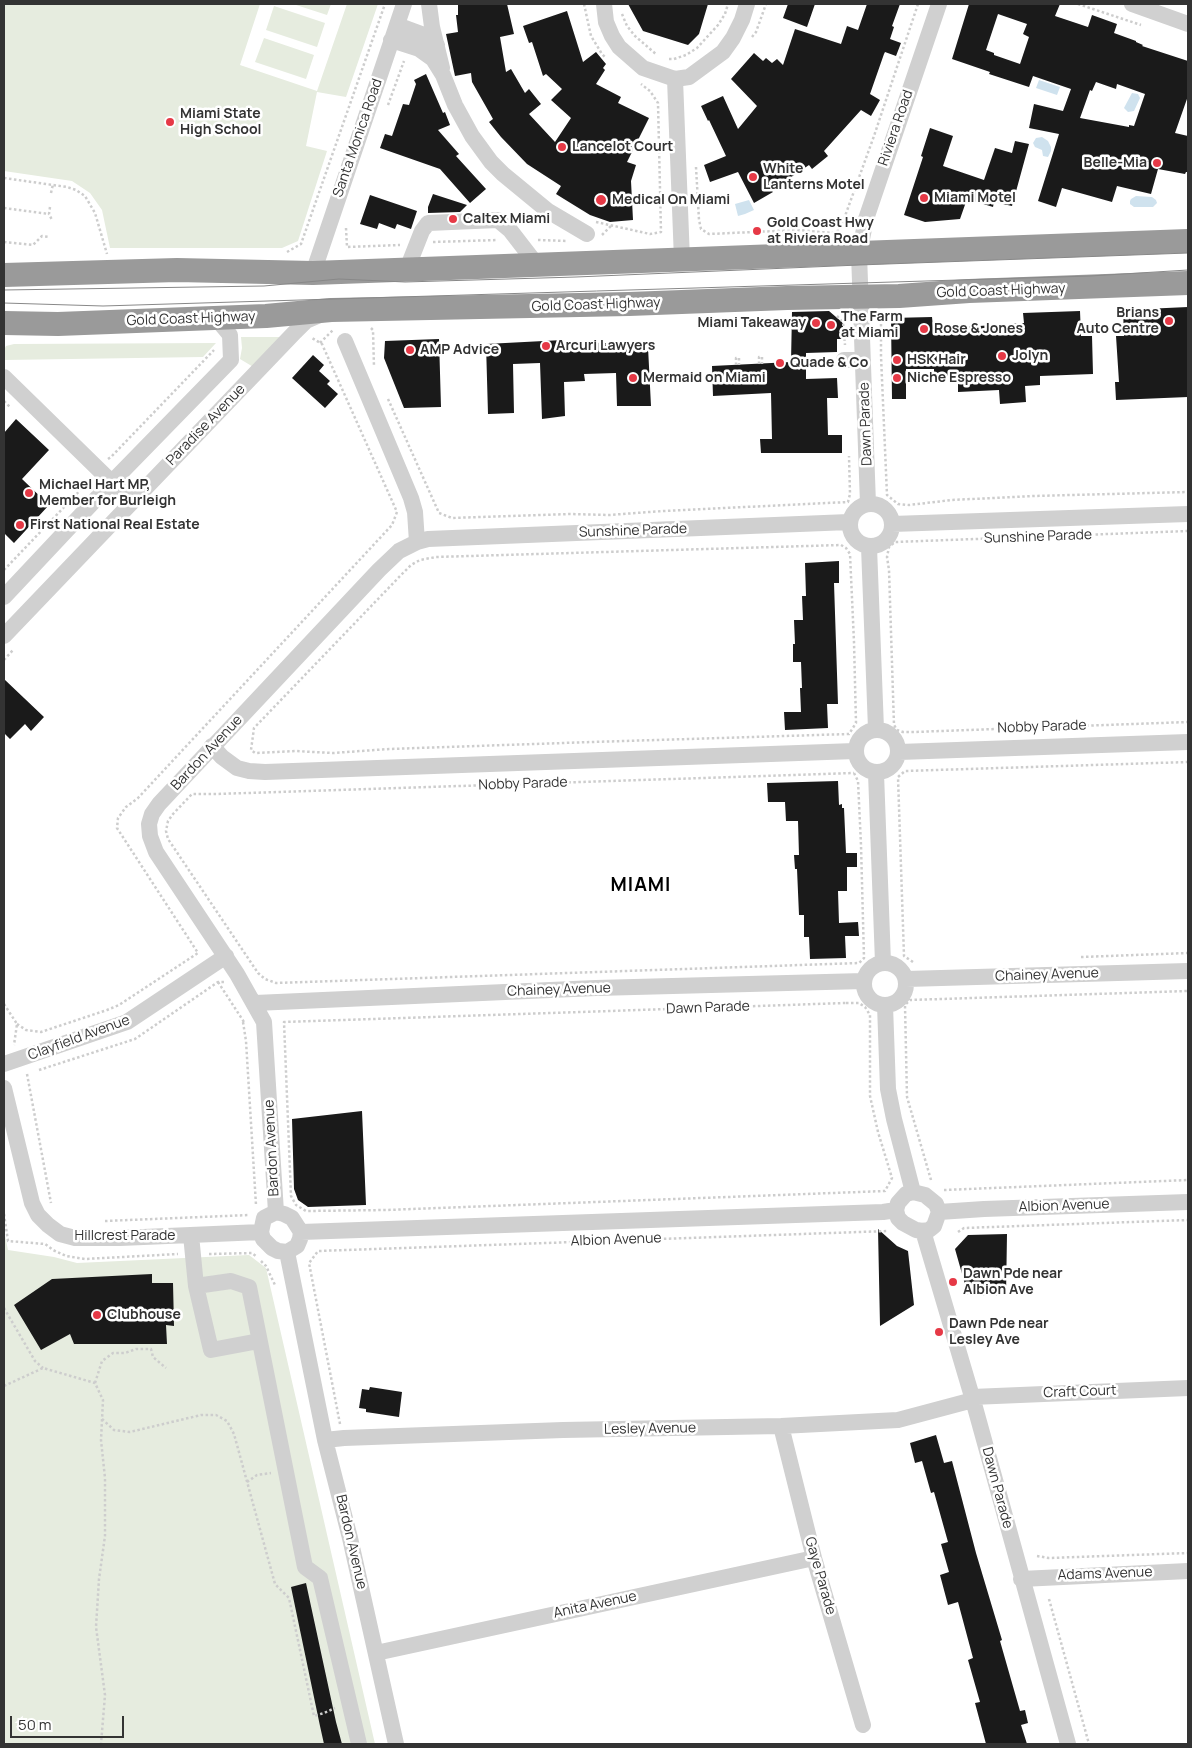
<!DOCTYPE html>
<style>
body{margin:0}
#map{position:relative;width:1192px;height:1748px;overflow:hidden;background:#fff;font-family:Manrope,sans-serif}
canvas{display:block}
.frame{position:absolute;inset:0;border:5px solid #333;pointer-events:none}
.scale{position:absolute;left:10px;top:1716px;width:114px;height:22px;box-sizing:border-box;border:2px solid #333;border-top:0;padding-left:6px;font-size:15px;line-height:18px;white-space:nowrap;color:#333;-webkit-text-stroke:4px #fff;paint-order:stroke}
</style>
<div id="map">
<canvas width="1192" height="1748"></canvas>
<div class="frame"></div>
<div class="scale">50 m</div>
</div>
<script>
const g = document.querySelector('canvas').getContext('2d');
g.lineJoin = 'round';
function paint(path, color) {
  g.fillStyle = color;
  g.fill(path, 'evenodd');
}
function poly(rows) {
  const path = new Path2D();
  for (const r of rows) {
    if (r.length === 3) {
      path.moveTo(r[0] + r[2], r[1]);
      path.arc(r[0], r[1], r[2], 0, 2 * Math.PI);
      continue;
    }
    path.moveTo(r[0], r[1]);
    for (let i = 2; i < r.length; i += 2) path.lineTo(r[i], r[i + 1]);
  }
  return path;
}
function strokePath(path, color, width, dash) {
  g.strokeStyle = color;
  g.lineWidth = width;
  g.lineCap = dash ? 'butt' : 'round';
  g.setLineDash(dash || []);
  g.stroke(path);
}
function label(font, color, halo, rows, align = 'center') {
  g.font = font + ' Manrope,sans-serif';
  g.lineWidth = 5;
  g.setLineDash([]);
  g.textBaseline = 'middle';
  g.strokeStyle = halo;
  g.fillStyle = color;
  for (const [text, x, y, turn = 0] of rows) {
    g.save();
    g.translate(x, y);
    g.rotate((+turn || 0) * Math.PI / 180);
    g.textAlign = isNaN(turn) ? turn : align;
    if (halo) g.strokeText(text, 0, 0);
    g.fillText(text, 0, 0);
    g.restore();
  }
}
const green = poly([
 [4,4,260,4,240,65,317,91,347,4,378,4,346,97,317,92,306,146,327,151,298,241,282,248,110,248,102,210,90,193,72,181,4,171],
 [293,4,331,4,327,15],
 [274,6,325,23,317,47,266,30],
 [264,38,314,55,306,79,255,62],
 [241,337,281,337,255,368,240,359,242,348],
 [216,343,203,357,4,360,4,350,6,346,14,344],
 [4,1231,8,1250,54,1257,77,1263,249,1255,266,1268,375,1744,4,1744]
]);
const water = poly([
 [1039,80,1060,87,1057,95,1036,88],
 [1132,93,1138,94,1140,98,1134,111,1128,112,1124,108,1125,106],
 [1042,137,1048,141,1051,147,1051,151,1048,157,1043,156,1042,150,1035,147,1033,143,1036,138],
 [1136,196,1152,197,1156,200,1157,203,1153,207,1134,207,1130,204,1130,201,1131,199],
 [749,200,754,210,745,214,738,216,735,204]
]);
const building = poly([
 [458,4,507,4,514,34,500,37,506,72,511,69,525,93,529,89,541,104,529,114,555,142,571,118,551,100,562,89,546,74,543,76,532,42,529,43,523,26,567,11,583,62,596,52,606,64,603,68,605,70,596,84,621,97,618,103,649,118,627,162,636,165,631,181,633,220,610,222,590,215,564,199,556,194,561,186,527,164,501,137,489,122,493,119,472,82,471,73,455,76,446,34,458,32,456,15,458,15],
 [628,4,708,4,699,34,688,45,643,31],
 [788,4,815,4,807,27,783,18],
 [867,4,900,4,892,26,894,27,890,39,901,43,896,56,885,52,884,54,870,94,880,100,871,116,861,110,824,151,828,156,812,169,809,165,772,190,773,192,754,203,738,172,710,182,704,165,726,156,709,120,708,121,701,106,723,96,738,129,757,106,731,79,754,53,763,61,766,58,772,63,777,59,783,65,795,29,841,44,847,26,858,30],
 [969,4,1060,4,1055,16,1088,27,1092,15,1117,24,1114,33,1136,41,1136,42,1143,45,1142,46,1188,61,1188,96,1175,133,1188,136,1188,172,1186,172,1185,174,1158,169,1151,194,1117,186,1112,202,1062,188,1056,207,1038,201,1059,134,1029,128,1034,104,1063,111,1071,89,1033,76,1029,87,989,74,990,72,952,59],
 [998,14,1027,24,1023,34,1029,37,1020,64,994,55,994,53,986,50],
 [1096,82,1116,89,1117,84,1145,94,1134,126,1129,125,1129,127,1080,118,1090,90,1092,91],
 [426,74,443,113,445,112,450,125,438,130,459,154,456,156,486,189,470,203,440,169,380,148,385,134,392,136,403,104,409,105,416,84,414,80],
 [930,128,953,136,943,166,984,180,995,148,1012,153,1015,141,1029,144,1012,206,994,202,993,207,967,199,960,219,925,222,904,215,923,157,921,156],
 [433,194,467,205,460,212,428,213,428,207],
 [370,195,417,211,411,229,397,224,395,229,379,223,377,229,360,224],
 [1188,307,1188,397,1116,400,1115,382,1119,382,1116,336,1124,336,1123,310],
 [829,311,843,323,843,339,837,339,837,352,806,353,806,379,837,378,838,398,827,398,828,435,842,435,842,453,761,453,760,439,772,439,771,393,713,396,712,366,791,362,792,312],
 [1080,311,1081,336,1092,336,1093,374,1040,376,1040,385,1025,386,1026,402,1000,404,999,390,958,392,958,376,934,377,934,369,906,369,906,399,892,399,891,318,932,317,933,327,979,326,1024,323,1023,313],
 [439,339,441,407,404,408,384,358,385,341],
 [563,340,563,342,606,343,606,352,648,347,651,406,617,406,616,373,584,374,585,381,564,382,565,416,542,419,540,363,513,364,514,413,488,414,486,344],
 [313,355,324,365,319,371,330,381,327,384,338,394,325,408,292,378],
 [16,419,49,450,22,479,49,505,14,543,4,533,4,433],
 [839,561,839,583,834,583,838,704,827,704,828,728,785,730,784,712,801,712,800,688,802,688,801,662,793,662,793,644,795,644,794,620,803,620,802,596,806,596,805,563],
 [4,679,44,717,31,731,25,724,10,739,4,733],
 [838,781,839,805,842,804,842,808,844,808,846,853,857,853,857,867,847,867,847,891,838,891,839,923,858,922,859,936,845,936,846,958,810,959,809,937,804,937,804,915,799,915,797,869,795,869,794,855,799,855,798,821,786,821,785,802,768,802,767,783],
 [362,1111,366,1205,308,1207,298,1200,294,1189,292,1119],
 [878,1229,897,1246,908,1251,914,1305,880,1326],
 [1007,1234,1006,1296,968,1295,955,1249,968,1235],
 [152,1274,152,1283,173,1283,174,1326,166,1325,167,1344,74,1344,70,1334,41,1350,14,1305,52,1279],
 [370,1387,402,1392,399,1417,366,1412,366,1409,359,1408,362,1389,369,1390],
 [936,1435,944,1463,952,1461,976,1553,1002,1640,1000,1641,1020,1711,1025,1710,1028,1723,1021,1725,1027,1744,986,1744,975,1703,980,1702,968,1660,973,1658,958,1602,948,1605,940,1575,949,1572,941,1544,948,1542,934,1492,931,1493,922,1461,915,1463,910,1443],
 [306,1583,336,1722,342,1744,324,1744,320,1726,291,1587]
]);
const path = poly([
 [584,4,591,36,602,54,606,58],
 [1078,4,1141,25],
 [622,14,627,26,635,36,657,55],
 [752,37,756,32,766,4],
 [669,59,674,59,686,55,697,48,718,25,725,14,728,4],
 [388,105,404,61],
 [696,167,699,220,701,229,709,234,798,230,832,233,840,230,874,136,918,4],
 [4,178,67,187,76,190,85,196,95,213,107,254],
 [51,193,53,184],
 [632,198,637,198],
 [50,207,49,214,52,220],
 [4,208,49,214],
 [596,222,650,234,661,232,658,103,650,91,641,84],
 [346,228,347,247,400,245],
 [602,235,612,225],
 [538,240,568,241],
 [4,242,33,245,42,236,50,237],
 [433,242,498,240],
 [287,252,301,244,385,4],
 [881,314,881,356,887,495,898,504,909,505,952,500,1033,496,1188,492],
 [837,316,843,322,845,345],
 [371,328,373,330,374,367],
 [320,343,333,330],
 [759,364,759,357,762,357,762,364],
 [736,365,736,358,739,358,739,365],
 [388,399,439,513,452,518,570,514,609,515,663,511,848,502,850,494,849,456],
 [4,401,10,407],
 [108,459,111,457,214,350],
 [1188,531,895,542,889,547,887,557,889,570,894,725,897,730,903,732,914,732,1188,722],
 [841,545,846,548,850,554,854,642,856,723,849,734,592,742,389,749,333,753,295,751,255,753,251,750,254,728,402,574,411,565,420,560,436,557,841,545],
 [4,570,89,481],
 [4,660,13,650],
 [854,773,858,781,861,845,864,958,859,963,276,983,265,979,258,973,168,839,166,831,168,821,173,814,192,794,217,794,854,773],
 [1081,957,1188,953],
 [913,962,904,956,898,777,905,771,1188,762],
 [218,982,244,1022],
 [846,1003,859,1003,865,1007,870,1015,870,1096,878,1132,892,1178,885,1191,386,1210,306,1211,296,1205,291,1196,284,1022,846,1003],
 [4,1004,17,1024,14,1045],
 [243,1022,246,1041,256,1205],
 [17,1024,26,1030,41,1032,107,1010,119,1005,198,953,117,828,118,818,126,807,138,798,392,525,397,512,322,344,312,338],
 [39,1070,135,1039,218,982,224,982],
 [27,1074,51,1203],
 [931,1180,907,1097,905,1005,910,1000,1188,991],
 [944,1190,1188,1180],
 [4,1214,8,1241,45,1244,53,1250,66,1256,85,1259,178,1254],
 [105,1221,249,1215],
 [958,1232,964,1228,1188,1220],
 [209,1254,252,1253,257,1257],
 [261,1261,266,1266,275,1285],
 [4,1308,35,1361,43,1368],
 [95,1383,102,1361,113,1353,125,1353,136,1349,151,1349,153,1357,166,1368],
 [4,1386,43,1368,95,1383,103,1400,101,1440,105,1478,105,1536,99,1579,96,1627,105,1695,101,1744],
 [102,1419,114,1430,130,1432,201,1415,216,1415,227,1421,234,1434,275,1584,289,1598,314,1716,324,1713,335,1708],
 [340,1424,309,1263,318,1251,888,1231],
 [247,1482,257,1475,271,1473],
 [1037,1556,1049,1558,1188,1553],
 [1049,1599,1089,1744]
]);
const minor = poly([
 [429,4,432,27,442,68],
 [604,4,606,22,612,36,619,47,643,68,675,79,689,77,723,52,733,38,742,20,747,4],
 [1132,4,1188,24],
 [397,25,424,35,437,45],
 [391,40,419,49,433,59,443,75,455,105,472,136,491,162,503,174,548,211,587,234],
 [675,79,682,260],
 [407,269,422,231,428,223,498,220,510,230,537,265],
 [313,273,404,4],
 [844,360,863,360],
 [4,377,132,502],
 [871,525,21],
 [868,504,859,254,866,219,939,4],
 [892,524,1188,514],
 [417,542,428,539,849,522],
 [869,547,876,729],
 [4,597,112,482,231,360,230,335,215,317],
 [4,636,294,333,306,321,320,315],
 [877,751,21],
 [212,746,222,757,237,768,249,771,265,772,855,751],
 [899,752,1188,742],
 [876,773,883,963],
 [885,984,21],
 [906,979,1188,971],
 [255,1003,596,988,864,981],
 [885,1005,888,1089,894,1119,913,1192],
 [4,1064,127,1022,226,956],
 [4,1088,32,1203,38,1215,48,1225,60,1234,75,1238,120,1238,261,1232],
 [913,1192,925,1195,936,1204,939,1212,934,1226,929,1230,923,1231,916,1230,903,1223,898,1218,896,1210,898,1203,906,1194,913,1192],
 [276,1212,264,1022,237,974,156,852,150,836,149,824,152,814,159,804,379,570,399,551,417,542,415,512,411,498,345,341],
 [276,1212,284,1214,292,1218,301,1232,300,1239,297,1246,287,1252,278,1251,272,1248,263,1239,261,1232,264,1218,276,1212],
 [939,1212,984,1209,1188,1202],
 [923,1231,973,1400,1068,1744],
 [301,1232,883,1212,896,1210],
 [191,1235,196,1286,231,1281,249,1287,305,1567,320,1578,359,1744],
 [287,1252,325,1440,350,1538,396,1744],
 [196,1286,211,1350,259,1341],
 [972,1397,1188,1388],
 [781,1426,814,1558,863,1725],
 [325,1440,344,1438,563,1430,781,1426,898,1420,973,1400],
 [1021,1579,1188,1571],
 [376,1653,814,1558]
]);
const highway = poly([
 [4,275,177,270,313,273,1188,241],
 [4,323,58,324,266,316,331,310,629,304,787,298,899,296,969,291,1188,283]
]);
const tram = poly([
 [4,290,264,286,339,279,405,282,576,277,859,265,1188,253],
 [4,303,103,306,1090,276,1188,270]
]);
const markers = [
 [170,122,5,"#e63946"],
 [562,147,5,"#e63946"],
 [1157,163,5,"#e63946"],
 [753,177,5,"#e63946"],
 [924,198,5,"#e63946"],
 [601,200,6,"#e63946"],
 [453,219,5,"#e63946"],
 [757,231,5,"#e63946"],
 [1169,321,5,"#e63946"],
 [816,323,5,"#e63946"],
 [831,325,5,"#e63946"],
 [924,329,5,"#e63946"],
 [546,346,5,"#e63946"],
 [410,350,5,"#e63946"],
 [1002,356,5,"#e63946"],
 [897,360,5,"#e63946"],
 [780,363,5,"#e63946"],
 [633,378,5,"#e63946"],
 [897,378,5,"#e63946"],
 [29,493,5,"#e63946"],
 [20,525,5,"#e63946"],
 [953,1282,5,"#e63946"],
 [97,1315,5,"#e63946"],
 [939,1332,5,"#e63946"]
];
const poiNames = [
 ["Miami State",180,114],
 ["High School",180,130],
 ["Lancelot Court",572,147],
 ["Belle-Mia",1147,163,"right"],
 ["White",763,169],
 ["Lanterns Motel",763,185],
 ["Miami Motel",934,198],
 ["Medical On Miami",612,200],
 ["Caltex Miami",463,219],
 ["Gold Coast Hwy",767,223],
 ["at Riviera Road",767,239],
 ["Brians",1159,313,"right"],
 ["Auto Centre",1159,329,"right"],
 ["The Farm",841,317],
 ["at Miami",841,333],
 ["Miami Takeaway",806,323,"right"],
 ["Rose & Jones",934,329],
 ["Arcuri Lawyers",556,346],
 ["AMP Advice",420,350],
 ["Jolyn",1012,356],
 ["HSK Hair",907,360],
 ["Quade & Co",790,363],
 ["Mermaid on Miami",643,378],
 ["Niche Espresso",907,378],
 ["Michael Hart MP,",39,485],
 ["Member for Burleigh",39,501],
 ["First National Real Estate",30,525],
 ["Dawn Pde near",963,1274],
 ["Albion Ave",963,1290],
 ["Clubhouse",107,1315],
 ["Dawn Pde near",949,1324],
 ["Lesley Ave",949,1340]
];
const streetNames = [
 ["Riviera Road",896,128,-71],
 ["Santa Monica Road",358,138,-71],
 ["Gold Coast Highway",1001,291,-2],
 ["Gold Coast Highway",596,305,-2],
 ["Gold Coast Highway",191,319,-2],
 ["Dawn Parade",866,424,-92],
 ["Paradise Avenue",206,425,-46],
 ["Sunshine Parade",633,531,-2],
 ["Sunshine Parade",1038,537,-2],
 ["Nobby Parade",1042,727,-2],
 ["Bardon Avenue",207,753,-47],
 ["Nobby Parade",523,784,-2],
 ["Chainey Avenue",1047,975,-2],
 ["Chainey Avenue",559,990,-2],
 ["Dawn Parade",708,1008,-2],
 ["Clayfield Avenue",79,1038,-20],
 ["Bardon Avenue",272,1148,-93],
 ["Albion Avenue",1064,1206,-2],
 ["Hillcrest Parade",125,1236],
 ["Albion Avenue",616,1240,-2],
 ["Craft Court",1080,1392,-2],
 ["Lesley Avenue",650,1429,-1],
 ["Dawn Parade",997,1488,75],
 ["Bardon Avenue",351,1542,77],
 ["Adams Avenue",1105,1574,-2],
 ["Gaye Parade",820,1576,74],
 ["Anita Avenue",595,1605,-12]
];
const districtNames = [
 ["MIAMI",641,886]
];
paint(green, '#e6ecdf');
paint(water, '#cfe2ee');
paint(building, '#1a1a1a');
strokePath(path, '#cdcdcd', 2.5, [2.5, 2.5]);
strokePath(minor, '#d0d0d0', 16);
strokePath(highway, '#9a9a9a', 24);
strokePath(tram, '#888', 1);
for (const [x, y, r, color] of markers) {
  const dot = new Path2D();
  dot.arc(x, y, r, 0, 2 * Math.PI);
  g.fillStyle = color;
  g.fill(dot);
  strokePath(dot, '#fff', 2);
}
label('bold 14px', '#333', '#fff', poiNames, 'left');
label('14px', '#333', '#fff', streetNames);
g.letterSpacing = '1px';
label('bold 19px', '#000', '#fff', districtNames);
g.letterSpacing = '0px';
</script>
